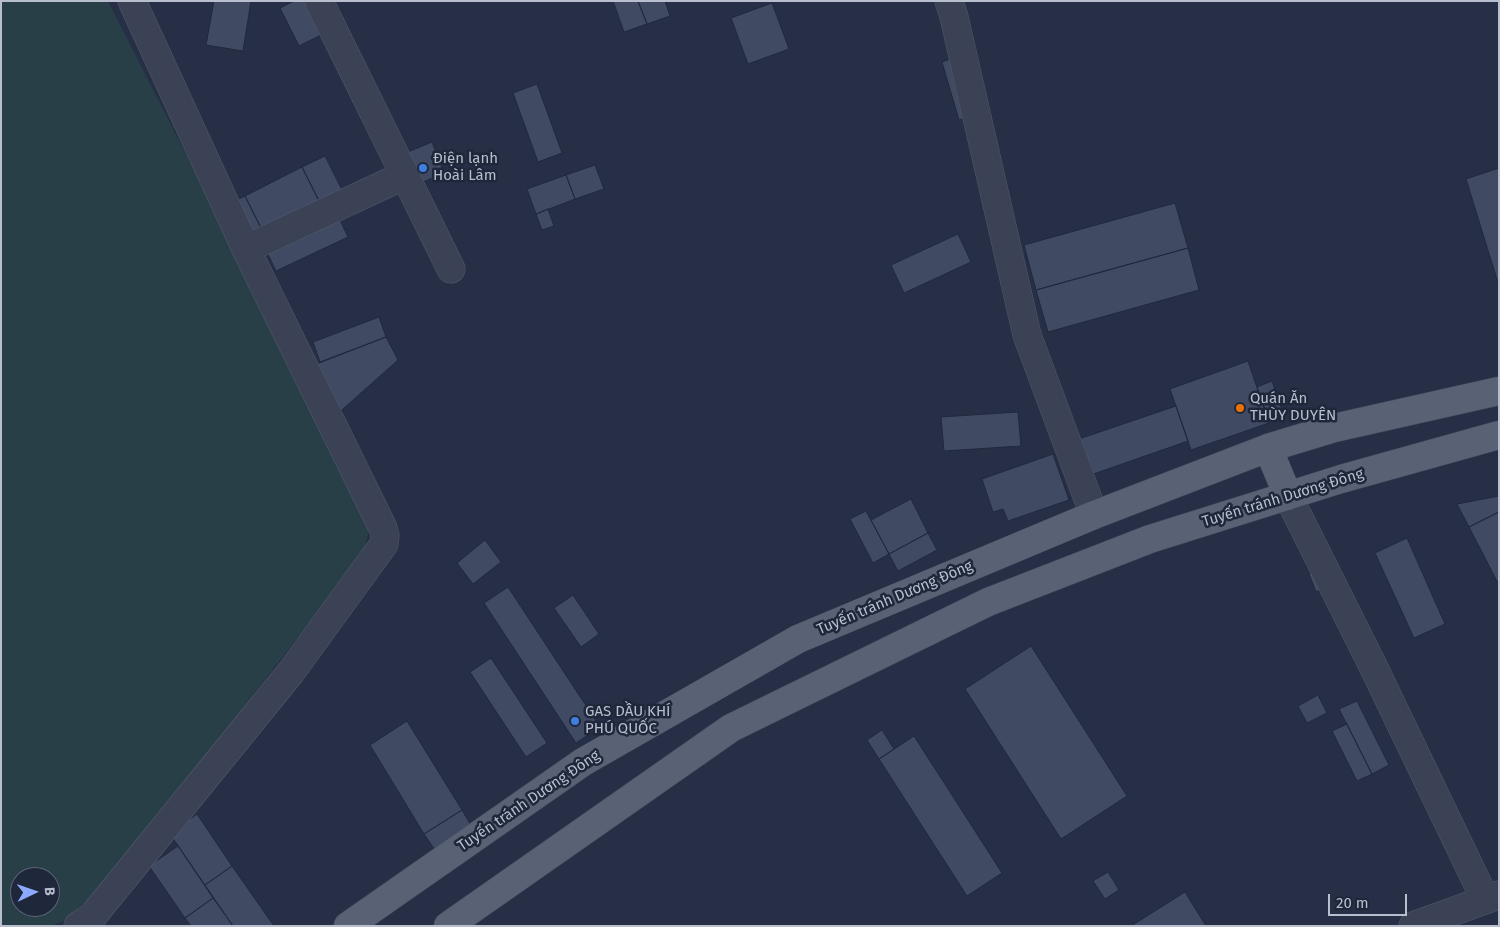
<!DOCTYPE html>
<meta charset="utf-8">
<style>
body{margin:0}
#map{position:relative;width:1500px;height:927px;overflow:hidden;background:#262f46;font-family:"Fira Sans",sans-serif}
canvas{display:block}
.frame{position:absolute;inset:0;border:2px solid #b9bece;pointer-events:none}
.north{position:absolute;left:10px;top:867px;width:50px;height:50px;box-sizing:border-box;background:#1f273b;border:1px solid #5d6376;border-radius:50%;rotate:87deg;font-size:14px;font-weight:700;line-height:20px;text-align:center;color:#b9bece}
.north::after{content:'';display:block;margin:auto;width:18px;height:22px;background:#8daaff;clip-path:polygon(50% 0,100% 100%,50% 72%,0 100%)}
.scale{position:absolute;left:1328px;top:894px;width:79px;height:22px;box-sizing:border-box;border:2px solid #b9bece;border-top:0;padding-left:6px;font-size:15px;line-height:18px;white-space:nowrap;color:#b9bece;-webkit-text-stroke:4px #1f273b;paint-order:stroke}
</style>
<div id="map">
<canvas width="1500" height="927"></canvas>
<div class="frame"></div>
<div class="north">B</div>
<div class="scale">20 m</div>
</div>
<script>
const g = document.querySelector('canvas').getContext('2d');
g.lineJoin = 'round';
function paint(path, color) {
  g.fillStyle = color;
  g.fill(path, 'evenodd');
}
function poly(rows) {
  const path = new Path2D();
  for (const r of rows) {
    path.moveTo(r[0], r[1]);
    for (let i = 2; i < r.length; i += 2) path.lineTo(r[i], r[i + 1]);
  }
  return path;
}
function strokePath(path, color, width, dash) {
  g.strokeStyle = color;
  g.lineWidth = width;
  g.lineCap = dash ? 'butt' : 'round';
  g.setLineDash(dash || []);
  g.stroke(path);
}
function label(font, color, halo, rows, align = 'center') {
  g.font = font + ' "Fira Sans",sans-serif';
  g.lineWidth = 5;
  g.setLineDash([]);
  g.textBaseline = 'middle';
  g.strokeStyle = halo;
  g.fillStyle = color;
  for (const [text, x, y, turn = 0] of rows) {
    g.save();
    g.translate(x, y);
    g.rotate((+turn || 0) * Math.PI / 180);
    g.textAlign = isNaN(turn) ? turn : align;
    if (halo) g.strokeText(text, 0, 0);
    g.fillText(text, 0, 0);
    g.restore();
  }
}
const green = poly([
 [1,1,108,1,362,500,369,530,364,552,105,886,62,922,50,926,1,926],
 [20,877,50,877,50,907,20,907]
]);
const building = poly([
 [214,1,251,1,243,51,206,45,214,1],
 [294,1,309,1,325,33,299,46,280,8,294,1],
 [613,1,638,1,647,24,624,32,613,1],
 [638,1,665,1,670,16,647,24,638,1],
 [772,3,789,49,748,64,731,18,772,3],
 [959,56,976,115,959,120,942,62,959,56],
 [537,84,562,153,538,162,513,93,537,84],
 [432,142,444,173,416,185,403,154,432,142],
 [325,156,342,190,319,201,302,167,325,156],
 [595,165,604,189,575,199,566,175,595,165],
 [302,167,319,201,262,230,245,196,302,167],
 [1499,168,1499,286,1466,179,1499,168],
 [566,175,575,199,536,214,527,189,566,175],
 [245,196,262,230,246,238,229,204,245,196],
 [1175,203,1188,248,1036,290,1024,245,1175,203],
 [548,209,554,226,542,230,536,214,548,209],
 [337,214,348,237,276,271,265,248,337,214],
 [958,234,971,262,904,293,891,265,958,234],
 [1188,248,1199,290,1048,332,1036,290,1188,248],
 [379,317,386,337,320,362,313,342,379,317],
 [386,337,398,360,334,417,314,365,386,337],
 [1248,361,1269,423,1191,450,1170,389,1248,361],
 [1272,381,1282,410,1267,415,1257,387,1272,381],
 [1176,406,1188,441,1088,476,1076,440,1176,406],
 [1018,412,1021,446,944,451,941,417,1018,412],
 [1053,454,1069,500,1008,521,1003,509,993,512,982,479,1053,454],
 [1499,496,1499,512,1469,527,1457,504,1499,496],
 [911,499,928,533,889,554,871,520,911,499],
 [866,511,889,554,873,563,850,519,866,511],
 [1499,512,1499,585,1469,527,1499,512],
 [928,533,937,550,898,571,889,554,928,533],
 [1407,538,1445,624,1414,638,1375,553,1407,538],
 [485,540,501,562,473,584,457,563,485,540],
 [1320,569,1327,587,1316,592,1309,574,1320,569],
 [508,587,600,727,576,743,484,603,508,587],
 [573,595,599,634,581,647,554,608,573,595],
 [1031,646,1127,796,1061,839,965,689,1031,646],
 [491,658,547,743,526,757,470,672,491,658],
 [1318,695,1327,713,1307,723,1298,706,1318,695],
 [1357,701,1389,765,1372,774,1339,709,1357,701],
 [407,721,462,810,424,834,370,745,407,721],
 [1347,724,1372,774,1357,781,1332,731,1347,724],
 [882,730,894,749,879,759,867,740,882,730],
 [914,736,1002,873,967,896,879,759,914,736],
 [462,810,472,827,435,850,424,834,462,810],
 [197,814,232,866,205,885,170,834,197,814],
 [178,846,213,898,185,918,149,866,178,846],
 [232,866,274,926,233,926,205,885,232,866],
 [1108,872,1119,890,1105,899,1093,881,1108,872],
 [1185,892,1206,926,1131,926,1185,892],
 [213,898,233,926,191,926,185,918,213,898]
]);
const minor = poly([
 [319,1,451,269],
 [949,1,954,17,1027,335,1094,515],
 [246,249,405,175],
 [1288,496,1372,664,1485,899],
 [78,926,92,917,291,672,384,544,385,536,383,528,246,249,132,1],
 [1413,926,1499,895]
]);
const major = poly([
 [1268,448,1288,496],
 [348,926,583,762,798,639,1094,515,1268,448,1334,428,1499,391],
 [448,926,731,728,988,602,1150,539,1341,479,1499,435]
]);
const markers = [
 [423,168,5,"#3f7fe0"],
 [1240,408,5,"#e8710a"],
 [575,721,5,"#3f7fe0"]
];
const poiNames = [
 ["Điện lạnh",433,159],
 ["Hoài Lâm",433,176],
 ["Quán Ăn",1250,399],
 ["THÙY DUYÊN",1250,416],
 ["GAS DẦU KHÍ",585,712],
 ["PHÚ QUỐC",585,729]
];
const streetNames = [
 ["Tuyến tránh Dương Đông",1283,498,-17],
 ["Tuyến tránh Dương Đông",895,598,-23],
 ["Tuyến tránh Dương Đông",529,801,-34]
];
paint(green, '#283f47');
paint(building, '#404a63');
strokePath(building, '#21293d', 1);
strokePath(minor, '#535a6d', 29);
strokePath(major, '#444b5e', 29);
strokePath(minor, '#3b4255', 28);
strokePath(major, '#596175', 28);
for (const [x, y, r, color] of markers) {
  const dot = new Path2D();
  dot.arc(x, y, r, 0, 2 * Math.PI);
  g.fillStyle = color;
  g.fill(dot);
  strokePath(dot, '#1f273b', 2);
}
label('15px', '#b9bece', '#1f273b', poiNames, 'left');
label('15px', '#b9bece', '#1f273b', streetNames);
</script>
